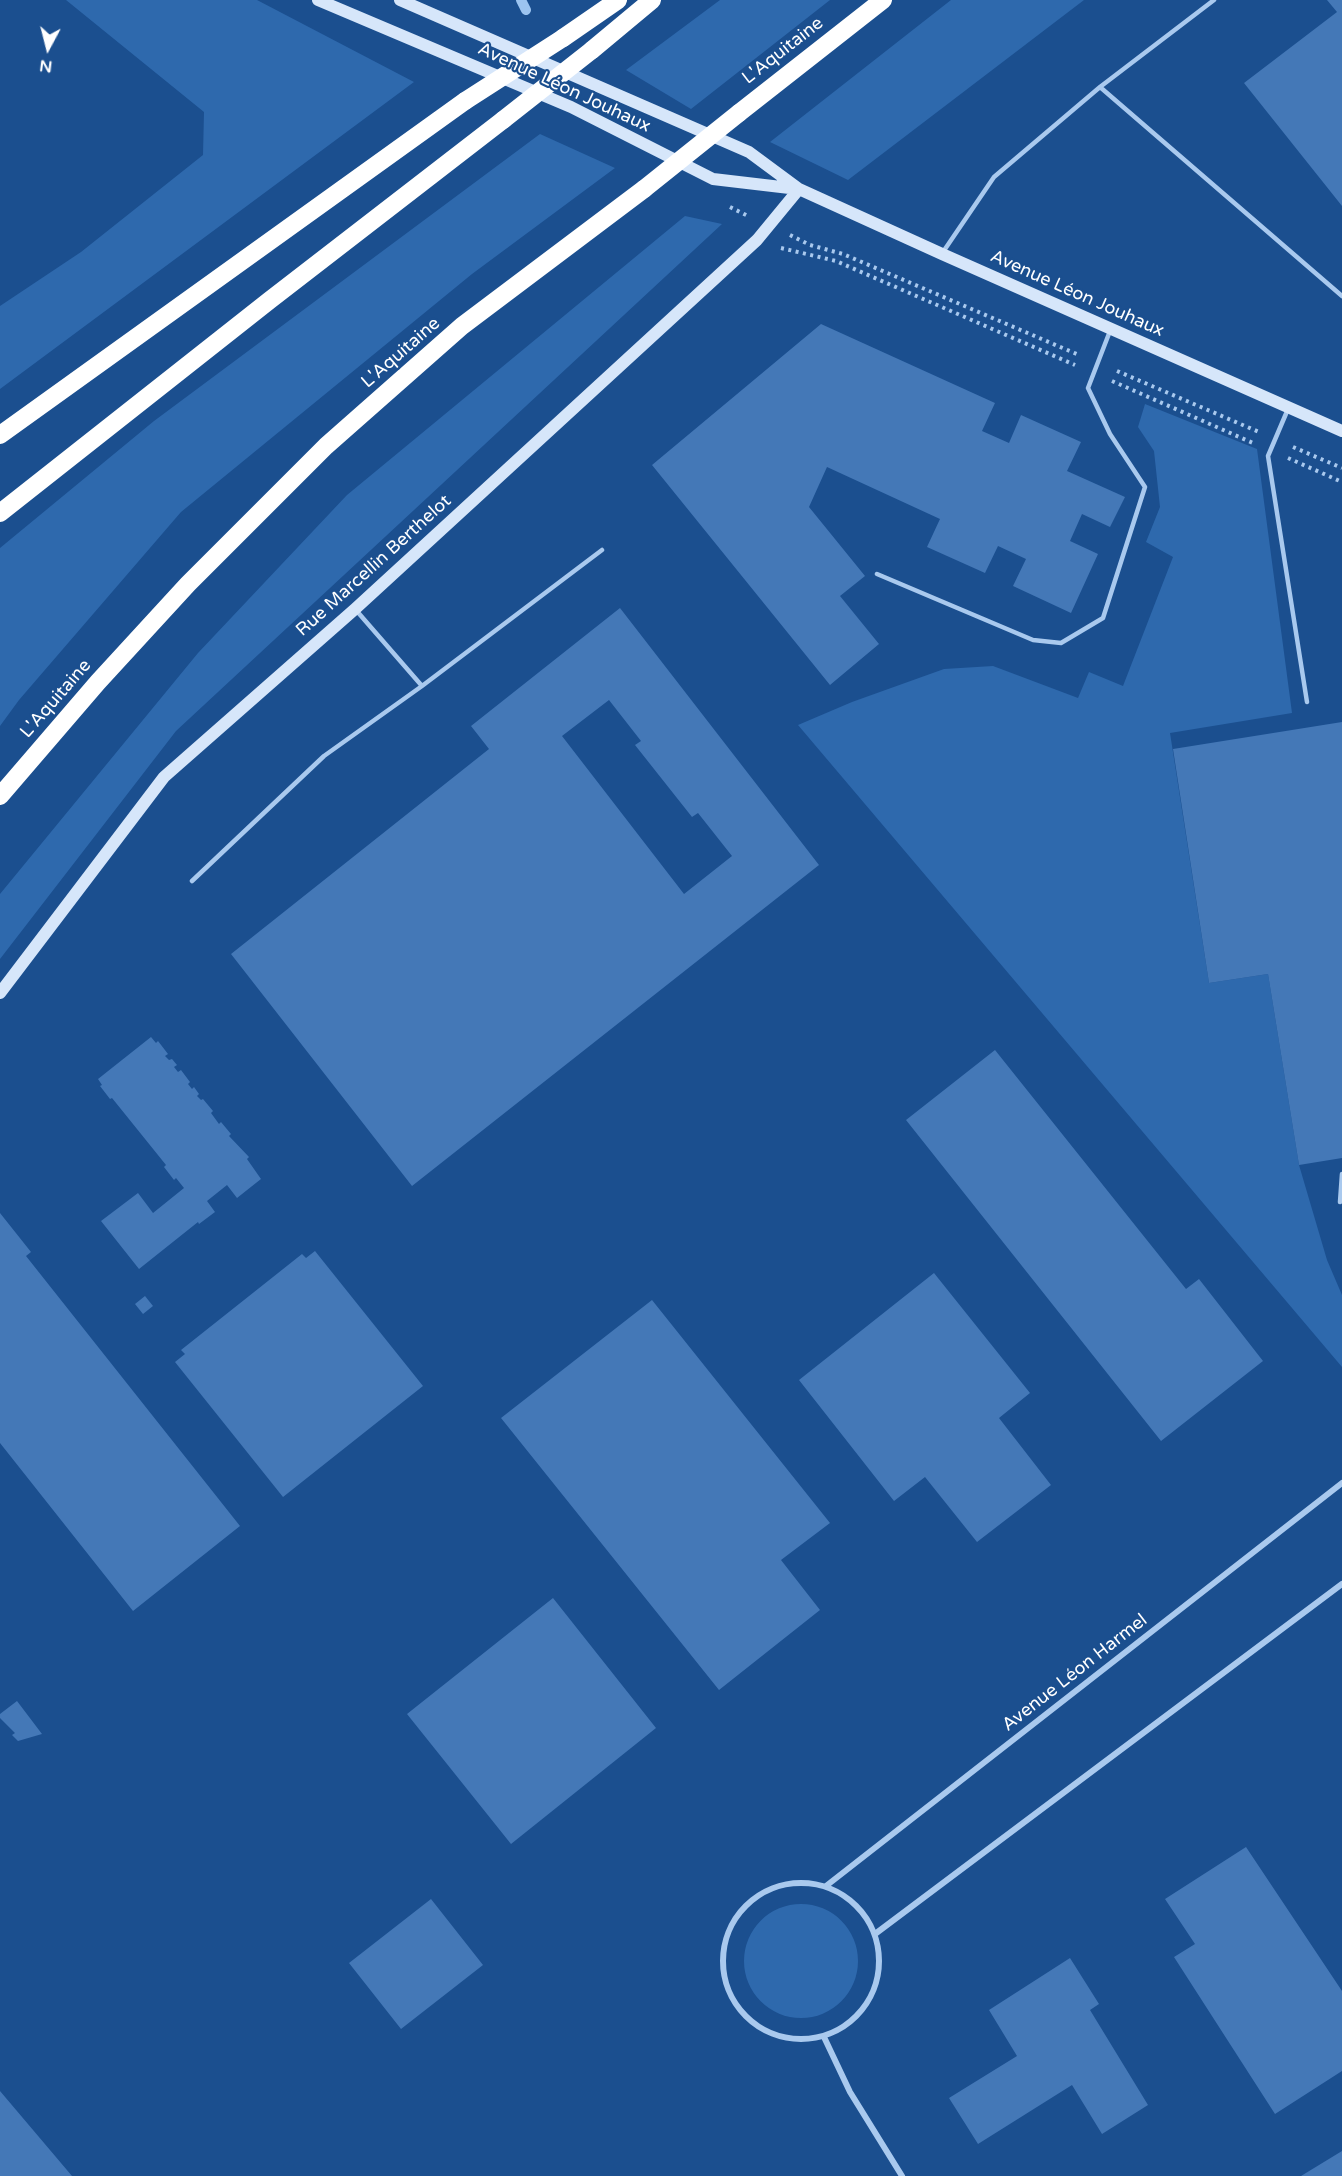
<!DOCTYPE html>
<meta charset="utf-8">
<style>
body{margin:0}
#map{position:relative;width:1342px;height:2176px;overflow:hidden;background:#1b4f8f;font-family:"Varela Round",sans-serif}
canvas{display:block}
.north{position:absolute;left:18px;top:18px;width:60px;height:60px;-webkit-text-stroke:4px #1b4f8f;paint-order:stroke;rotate:187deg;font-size:16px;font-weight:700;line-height:24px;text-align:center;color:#fff}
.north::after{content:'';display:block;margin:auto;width:21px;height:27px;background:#fff;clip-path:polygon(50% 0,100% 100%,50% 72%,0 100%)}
</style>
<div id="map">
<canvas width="1342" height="2176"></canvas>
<div class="north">N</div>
</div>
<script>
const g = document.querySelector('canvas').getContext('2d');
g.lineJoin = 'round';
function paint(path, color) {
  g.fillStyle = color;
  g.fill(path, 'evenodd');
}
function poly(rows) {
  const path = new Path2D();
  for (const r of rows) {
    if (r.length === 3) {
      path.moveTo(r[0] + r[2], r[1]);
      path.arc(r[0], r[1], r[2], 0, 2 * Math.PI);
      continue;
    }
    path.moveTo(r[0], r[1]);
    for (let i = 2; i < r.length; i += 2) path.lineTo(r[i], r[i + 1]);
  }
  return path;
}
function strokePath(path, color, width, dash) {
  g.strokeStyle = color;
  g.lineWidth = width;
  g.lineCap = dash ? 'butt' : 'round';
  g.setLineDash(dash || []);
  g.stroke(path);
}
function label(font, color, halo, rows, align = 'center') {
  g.font = font + ' "Varela Round",sans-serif';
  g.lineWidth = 4.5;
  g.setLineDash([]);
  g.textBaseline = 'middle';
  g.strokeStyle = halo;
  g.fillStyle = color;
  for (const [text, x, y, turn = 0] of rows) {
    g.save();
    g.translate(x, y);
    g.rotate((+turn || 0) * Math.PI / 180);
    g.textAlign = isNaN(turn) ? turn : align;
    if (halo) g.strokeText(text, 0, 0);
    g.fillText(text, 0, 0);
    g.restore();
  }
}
const green = poly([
 [66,0,257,0,414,82,0,389,0,306,81,252,203,155,204,112],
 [720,0,830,0,691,109,626,70],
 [951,0,1084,0,848,180,770,142],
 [540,134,615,168,472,274,181,512,19,700,0,726,0,548,154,421],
 [685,216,722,224,176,731,0,959,0,894,198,653,347,495],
 [1145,404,1257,449,1292,713,1170,733,1209,983,1268,974,1299,1165,1327,1260,1342,1295,1342,1367,798,725,852,702,944,669,993,666,1078,698,1089,672,1123,686,1173,557,1146,542,1160,507,1154,451,1138,427],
 [801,1961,57]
]);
const stream = poly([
 [521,0,526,10]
]);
const building = poly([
 [1327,0,1342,0,1342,206,1244,83,1337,12],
 [821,324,995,403,982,431,1009,443,1021,415,1081,442,1067,471,1125,497,1110,527,1082,514,1070,541,1098,554,1071,613,1013,586,1026,559,998,546,985,573,927,547,940,519,827,467,809,507,865,576,840,596,879,644,830,685,652,465],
 [620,608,819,865,412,1186,231,954,489,749,471,726],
 [609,700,641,741,635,745,692,817,698,813,732,856,684,894,562,736],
 [1342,722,1342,1158,1299,1165,1268,974,1209,983,1173,749],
 [151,1037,156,1043,158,1041,168,1054,165,1056,169,1060,172,1059,177,1065,174,1067,178,1072,181,1070,190,1082,188,1084,192,1089,194,1087,199,1094,197,1096,201,1100,203,1099,213,1111,211,1113,219,1124,221,1122,231,1134,229,1136,249,1157,247,1159,261,1179,237,1198,227,1185,207,1201,215,1212,199,1224,198,1222,139,1269,101,1221,138,1193,153,1213,184,1188,176,1178,174,1180,164,1167,166,1165,112,1098,110,1099,100,1086,102,1085,98,1079],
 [995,1050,1186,1289,1199,1279,1263,1361,1161,1441,906,1120],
 [0,1213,31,1252,26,1256,240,1526,133,1611,0,1443],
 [315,1251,423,1386,283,1497,175,1362,185,1354,181,1350,302,1254,306,1258],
 [934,1273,1030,1393,999,1418,1051,1485,977,1542,925,1477,894,1501,799,1380],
 [145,1296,153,1306,143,1314,135,1304],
 [652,1300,830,1523,781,1560,820,1610,719,1690,501,1418],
 [553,1598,656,1728,511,1844,407,1714],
 [17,1701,42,1734,18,1741,12,1735,15,1733,0,1718,0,1714],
 [1246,1847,1342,1991,1342,2071,1275,2114,1174,1957,1195,1944,1165,1899],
 [431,1899,483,1965,401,2029,349,1963],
 [1070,1958,1099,2004,1090,2010,1148,2105,1102,2134,1072,2085,978,2144,949,2098,1017,2056,989,2010],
 [0,2091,72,2176,0,2176],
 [1342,2151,1342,2176,1301,2176]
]);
const path = poly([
 [730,207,748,216],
 [790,235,810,245,843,254,1079,355],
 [781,248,836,261,1075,365],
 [1117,371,1259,432],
 [1112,381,1253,443],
 [1293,447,1342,468],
 [1288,458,1342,482]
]);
const lane = poly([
 [1100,87,1342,296],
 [943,252,994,177,1100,87,1214,0],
 [1288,409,1268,456,1307,702],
 [877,574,1033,640,1061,643,1103,618,1145,487,1110,434,1088,388,1110,331],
 [355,609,422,686,602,550],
 [192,881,324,756,422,686],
 [1340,1202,1342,1174]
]);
const street = poly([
 [801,1961,78],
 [826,1886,1342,1483],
 [875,1934,1342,1584],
 [824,2037,850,2092,902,2176]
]);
const secondary = poly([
 [318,0,571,107,713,179,798,189],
 [400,0,749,152,799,189,942,254,1342,431],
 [0,993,164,777,355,609,757,240,799,189]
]);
const highway = poly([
 [563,38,618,0],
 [592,50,652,0],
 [739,113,883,0],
 [0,435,465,101],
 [0,513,270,300,503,120],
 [0,796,98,682,188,584,326,446,462,326,644,189]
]);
const highwayBridge = poly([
 [465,101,563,38],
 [503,120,592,50],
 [644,189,739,113]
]);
const streetNames = [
 ["L'Aquitaine",783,51,-38],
 ["Avenue Léon Jouhaux",564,88,25],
 ["Avenue Léon Jouhaux",1077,294,24],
 ["L'Aquitaine",401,353,-41],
 ["Rue Marcellin Berthelot",374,566,-42],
 ["L'Aquitaine",56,699,-49],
 ["Avenue Léon Harmel",1075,1673,-38]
];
paint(green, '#2e69ad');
strokePath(stream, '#9cc4f0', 10);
paint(building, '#4478b7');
strokePath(path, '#a9c9ee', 4, [3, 4.5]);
strokePath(lane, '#a9c9ee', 4.5);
strokePath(street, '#a9c9ee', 6);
strokePath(secondary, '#d6e6fa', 12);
strokePath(highway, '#fff', 18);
strokePath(highwayBridge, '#fff', 18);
label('18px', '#fff', '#1b4f8f', streetNames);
</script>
